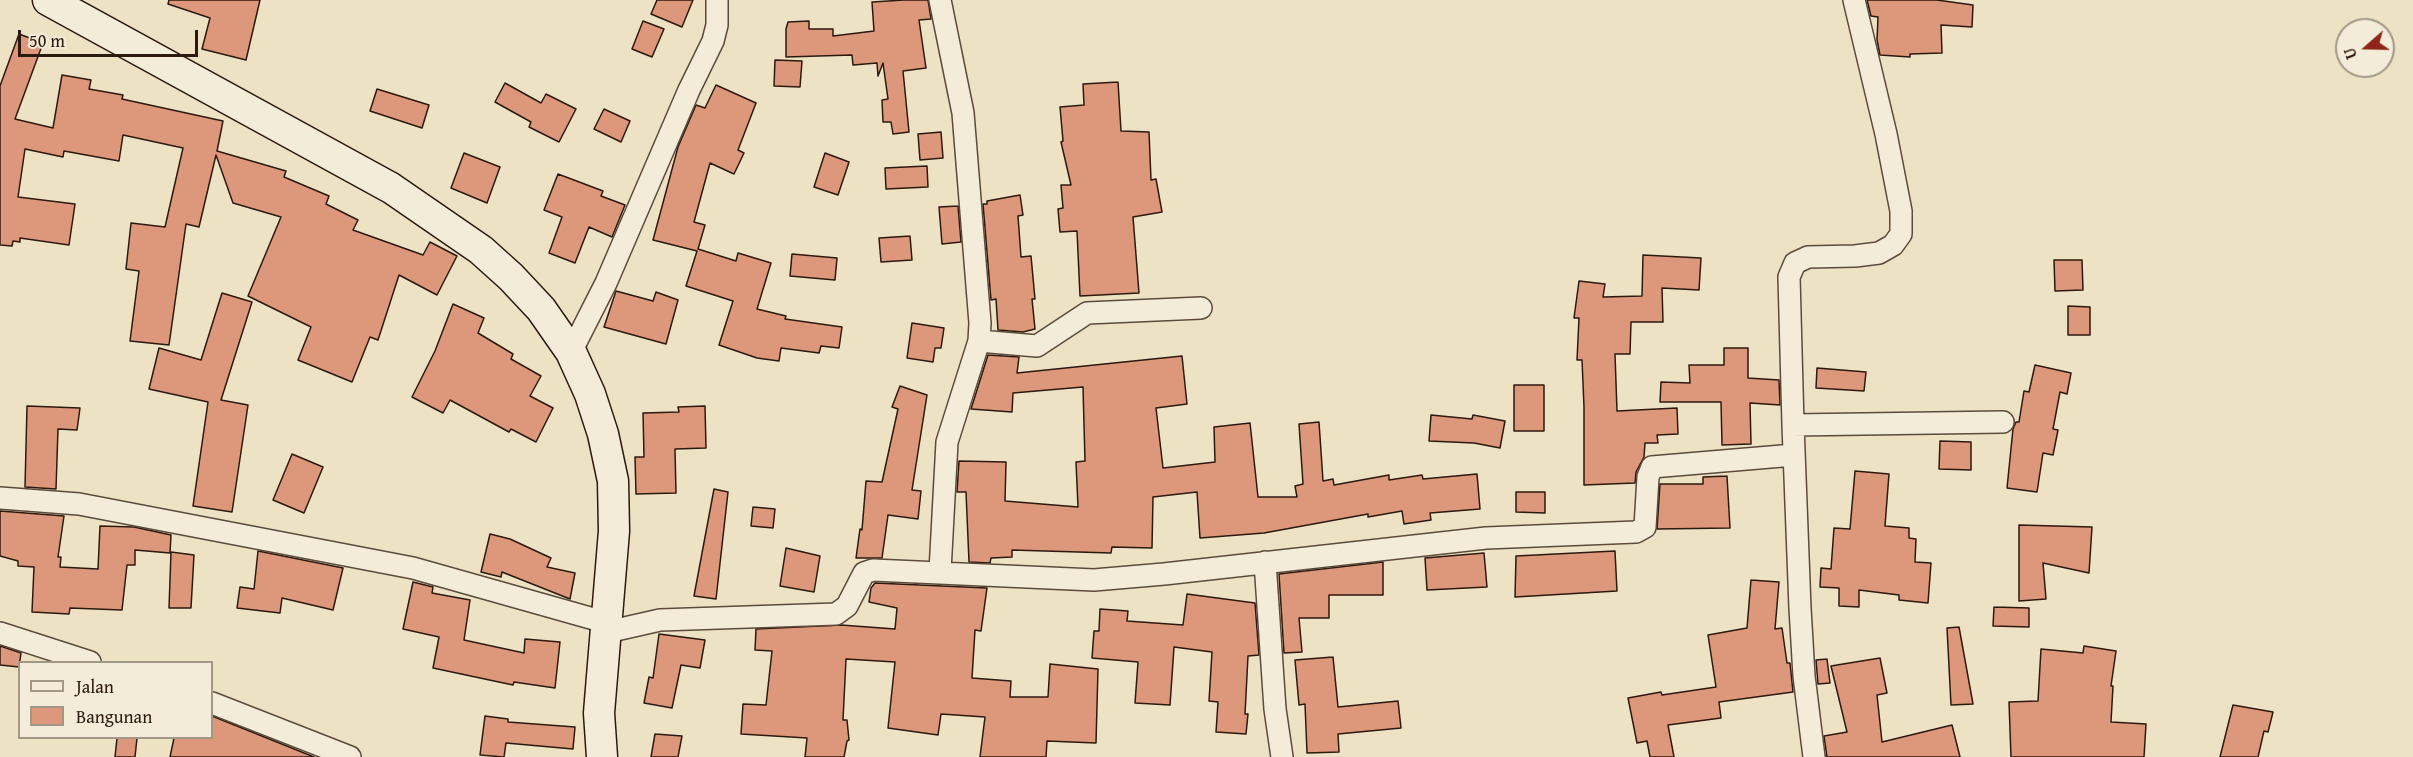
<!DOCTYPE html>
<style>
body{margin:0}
#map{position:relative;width:2413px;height:757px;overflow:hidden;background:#ede2c4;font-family:"Gentium Book Plus",serif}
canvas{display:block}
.legend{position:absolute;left:18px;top:661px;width:195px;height:78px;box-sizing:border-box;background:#f3ecd9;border:2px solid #a39888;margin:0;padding:8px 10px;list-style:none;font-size:18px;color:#2c190f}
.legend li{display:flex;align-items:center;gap:12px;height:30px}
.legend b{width:30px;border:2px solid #a39888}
.north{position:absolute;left:2335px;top:18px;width:60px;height:60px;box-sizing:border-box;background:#f3ecd9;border:2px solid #a39888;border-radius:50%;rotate:250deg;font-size:16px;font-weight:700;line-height:24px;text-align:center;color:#2c190f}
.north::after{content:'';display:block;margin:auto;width:21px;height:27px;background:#8f2418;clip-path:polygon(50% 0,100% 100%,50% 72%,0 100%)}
.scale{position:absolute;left:18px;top:30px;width:180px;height:27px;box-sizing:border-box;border:3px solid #2c190f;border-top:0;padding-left:8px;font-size:18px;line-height:21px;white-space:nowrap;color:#2c190f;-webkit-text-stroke:4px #f3ecd9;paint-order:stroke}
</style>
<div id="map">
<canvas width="2413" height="757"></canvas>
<ul class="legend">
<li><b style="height:8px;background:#f3ecd9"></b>Jalan</li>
<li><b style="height:16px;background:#dd977a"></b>Bangunan</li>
</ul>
<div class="north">U</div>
<div class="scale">50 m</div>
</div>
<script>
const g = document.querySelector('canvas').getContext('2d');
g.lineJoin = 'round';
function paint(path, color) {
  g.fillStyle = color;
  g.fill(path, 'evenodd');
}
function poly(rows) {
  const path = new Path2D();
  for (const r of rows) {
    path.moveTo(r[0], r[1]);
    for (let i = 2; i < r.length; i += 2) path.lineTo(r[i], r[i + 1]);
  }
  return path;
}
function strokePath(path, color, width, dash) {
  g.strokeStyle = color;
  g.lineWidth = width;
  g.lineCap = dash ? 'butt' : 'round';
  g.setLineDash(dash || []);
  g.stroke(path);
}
const building = poly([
 [169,0,260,0,246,60,202,49,210,18,168,4,169,0],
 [657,0,693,0,682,27,651,14,657,0],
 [904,0,928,0,931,19,919,20,926,68,903,71,909,132,893,134,891,122,883,122,882,100,888,99,883,63,878,76,877,63,853,65,852,55,786,57,786,29,788,22,809,21,809,29,833,29,833,36,874,31,872,2,904,0],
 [1867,0,1937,0,1973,5,1972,27,1941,25,1942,53,1910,54,1910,57,1880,55,1877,40,1878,17,1871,16,1867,0],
 [643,21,664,29,652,57,632,49,643,21],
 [19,34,43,43,15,119,53,128,62,75,91,80,89,89,123,95,122,99,223,121,217,151,286,171,284,177,329,196,326,204,358,220,353,230,423,255,430,242,457,256,437,295,399,275,378,340,370,337,352,382,298,360,311,327,248,296,281,217,233,203,216,155,199,227,186,224,169,345,130,341,139,271,126,269,131,223,165,227,183,148,123,135,119,161,64,151,63,157,25,149,18,197,75,204,69,245,20,238,20,242,13,241,12,246,0,245,0,86,19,34],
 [775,60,802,61,800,87,774,86,775,60],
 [1118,82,1121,131,1149,132,1151,180,1156,179,1162,212,1133,217,1139,293,1080,296,1077,231,1060,232,1058,209,1063,208,1061,185,1071,185,1061,142,1063,141,1060,107,1084,105,1083,84,1118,82],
 [505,83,541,103,546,94,576,109,559,142,529,127,531,122,495,102,505,83],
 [716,85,756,103,738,150,744,153,734,174,710,163,694,222,705,225,698,249,736,261,738,253,771,263,757,309,786,316,785,319,842,327,839,348,821,346,819,353,781,348,779,361,757,358,719,345,733,301,686,286,697,251,653,240,678,147,696,105,705,108,716,85],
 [377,89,429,105,422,128,370,111,377,89],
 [604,109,630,121,621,142,594,129,604,109],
 [941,132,943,158,920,160,918,134,941,132],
 [464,153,500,167,487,203,451,188,464,153],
 [825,153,849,162,838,195,814,187,825,153],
 [927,166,928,187,886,189,885,168,927,166],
 [558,174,603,191,601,196,625,205,612,237,589,227,575,263,549,253,562,217,544,210,558,174],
 [1020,195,1023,215,1018,216,1021,257,1031,256,1035,299,1032,299,1035,329,1023,332,998,330,996,299,991,300,983,204,987,204,987,201,1020,195],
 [958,206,961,242,942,244,939,207,958,206],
 [910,236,912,260,881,262,879,238,910,236],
 [792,254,837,258,835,280,790,276,792,254],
 [1643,255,1701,258,1699,290,1662,288,1663,322,1631,322,1630,354,1615,354,1617,411,1677,408,1678,434,1657,435,1658,443,1645,443,1644,457,1636,472,1635,483,1584,485,1584,407,1582,360,1577,360,1579,318,1574,318,1579,281,1605,284,1603,297,1642,296,1643,255],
 [2054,260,2082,260,2083,290,2055,291,2054,260],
 [616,291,653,301,656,292,678,300,666,344,604,327,616,291],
 [222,293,252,302,221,400,248,405,232,512,193,506,208,402,149,389,159,348,201,360,222,293],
 [453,304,484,318,478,333,513,354,511,359,541,376,530,396,553,408,536,442,511,429,509,432,450,400,443,413,412,397,435,351,453,304],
 [2068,306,2090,307,2090,335,2068,335,2068,306],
 [912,323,944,328,941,348,935,348,933,362,907,358,912,323],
 [1724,348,1748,348,1748,378,1779,380,1780,405,1750,403,1751,444,1722,445,1721,402,1660,402,1661,382,1690,383,1689,365,1724,365,1724,348],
 [988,355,1019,357,1017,373,1182,356,1187,404,1156,408,1163,468,1215,462,1214,427,1250,423,1258,497,1297,497,1295,486,1303,484,1299,424,1319,422,1323,481,1333,479,1334,485,1389,475,1389,480,1422,475,1423,479,1477,474,1480,509,1430,513,1431,520,1404,524,1402,511,1368,517,1368,514,1264,533,1200,538,1197,492,1153,497,1152,548,1112,547,1111,553,1012,550,1012,557,991,558,990,563,969,562,966,492,957,492,959,461,1006,462,1005,501,1078,507,1076,462,1085,461,1083,387,1013,393,1012,412,971,409,988,355],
 [2035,365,2071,373,2067,394,2060,392,2053,429,2058,430,2053,455,2043,453,2037,492,2007,488,2013,429,2016,422,2019,422,2024,391,2029,392,2035,365],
 [1817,368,1866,372,1864,391,1816,388,1817,368],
 [1514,385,1544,385,1544,431,1514,431,1514,385],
 [900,386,927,395,912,490,921,491,918,519,888,515,882,558,856,558,860,529,862,530,866,481,882,482,898,409,892,407,900,386],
 [27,406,80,408,77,430,58,429,56,489,25,487,27,406],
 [705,406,706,448,675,449,676,493,636,494,635,457,644,457,643,413,679,412,678,407,705,406],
 [1431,415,1472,419,1473,415,1505,421,1500,448,1474,443,1429,441,1431,415],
 [1940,441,1971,442,1971,470,1939,469,1940,441],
 [292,454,323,467,304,513,273,500,292,454],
 [1855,471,1889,474,1885,526,1909,528,1909,538,1916,539,1915,562,1931,563,1928,603,1899,600,1899,595,1859,590,1859,607,1839,606,1839,588,1820,587,1821,568,1831,569,1834,528,1850,529,1855,471],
 [1727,476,1730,528,1657,529,1660,484,1703,484,1703,477,1727,476],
 [714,489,728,492,716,599,694,596,714,489],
 [1516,492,1545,492,1545,513,1516,512,1516,492],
 [753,507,775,509,773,528,751,526,753,507],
 [0,511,64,516,58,557,61,557,60,567,98,569,100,526,134,527,171,535,170,553,135,550,135,565,127,565,122,610,70,608,69,614,32,612,34,567,18,566,18,561,0,556,0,511],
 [2019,525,2092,527,2089,573,2043,563,2046,599,2019,601,2019,525],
 [490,534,510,539,551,558,547,567,575,573,570,599,502,572,501,577,481,572,490,534],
 [786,548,820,556,814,592,780,586,786,548],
 [258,551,343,568,333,610,282,598,280,613,237,608,240,587,254,589,258,551],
 [1615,551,1617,591,1515,597,1516,556,1615,551],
 [171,552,194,555,191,608,169,608,171,552],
 [1484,553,1487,587,1427,590,1425,558,1484,553],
 [1383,562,1383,595,1329,595,1329,618,1299,618,1302,652,1284,653,1279,574,1383,562],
 [1751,580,1779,582,1775,629,1782,628,1787,663,1790,663,1793,692,1719,702,1721,718,1668,725,1674,757,1650,757,1647,741,1637,743,1628,698,1661,692,1662,695,1716,687,1708,635,1747,628,1751,580],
 [413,582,433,587,432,593,470,600,464,640,524,653,525,639,560,642,555,688,514,682,513,685,433,668,439,637,403,629,413,582],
 [875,583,987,588,981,631,975,630,972,678,1011,681,1010,697,1048,697,1050,664,1098,669,1096,743,1047,741,1046,757,980,757,985,717,941,714,938,735,888,728,895,662,846,659,843,720,847,720,849,740,847,741,844,757,805,757,807,738,741,734,743,704,766,705,772,651,755,650,756,629,841,625,895,629,897,608,869,602,871,588,875,583],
 [1187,594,1255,603,1259,655,1248,656,1245,714,1248,714,1246,734,1216,732,1218,702,1209,701,1212,652,1174,647,1170,705,1135,703,1138,662,1092,658,1094,631,1099,631,1100,609,1128,611,1127,621,1183,625,1187,594],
 [1994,607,2029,608,2029,627,1993,626,1994,607],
 [1959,627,1973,704,1951,705,1947,628,1959,627],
 [659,634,705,640,700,668,681,665,672,708,644,703,649,677,653,678,659,634],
 [0,646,21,653,19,667,0,665,0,646],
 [2084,646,2116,651,2111,686,2113,686,2111,722,2146,724,2144,757,2011,757,2009,702,2038,701,2041,649,2083,653,2084,646],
 [1333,657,1338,707,1398,701,1401,728,1338,734,1339,752,1307,753,1305,704,1299,705,1295,660,1333,657],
 [1880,658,1887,693,1877,695,1882,742,1952,725,1960,757,1827,757,1824,736,1847,732,1831,666,1880,658],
 [1827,659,1830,683,1818,684,1816,660,1827,659],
 [2233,705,2273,712,2268,732,2264,731,2258,757,2220,757,2233,705],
 [212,716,314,757,170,757,174,738,212,738,212,716],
 [485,716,508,719,508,722,575,727,573,749,506,743,504,757,480,755,485,716],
 [655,734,682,736,678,757,651,757,655,734],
 [117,738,137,738,135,757,115,757,117,738]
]);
const street = poly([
 [940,0,963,113,980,323,979,341,947,442,940,571],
 [979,341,1037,346,1087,313,1201,308],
 [571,352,606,283,689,90,713,41,717,25,717,0],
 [1793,425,1789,277,1795,263,1808,257,1855,256,1879,253,1893,245,1901,234,1901,211,1886,134,1854,0],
 [0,498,79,504,413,568,608,623],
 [1265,562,1275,709,1282,757],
 [607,632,660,620,836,614,847,606,864,573,873,570,1094,580,1164,574,1486,538,1636,532,1645,527,1648,477,1652,467,1794,455],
 [0,633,90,662],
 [212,703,350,757],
 [1814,757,1804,676,1800,608,1793,425,2003,422]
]);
const secondary = poly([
 [48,0,391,188,481,250,511,277,541,309,571,352,590,394,603,434,613,481,614,531,599,713,602,757]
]);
paint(building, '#dd977a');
strokePath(building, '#2c190f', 1.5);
strokePath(street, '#5c4b3c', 24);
strokePath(secondary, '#2c190f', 33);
strokePath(street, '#f3ecd9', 21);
strokePath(secondary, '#f3ecd9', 30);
</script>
